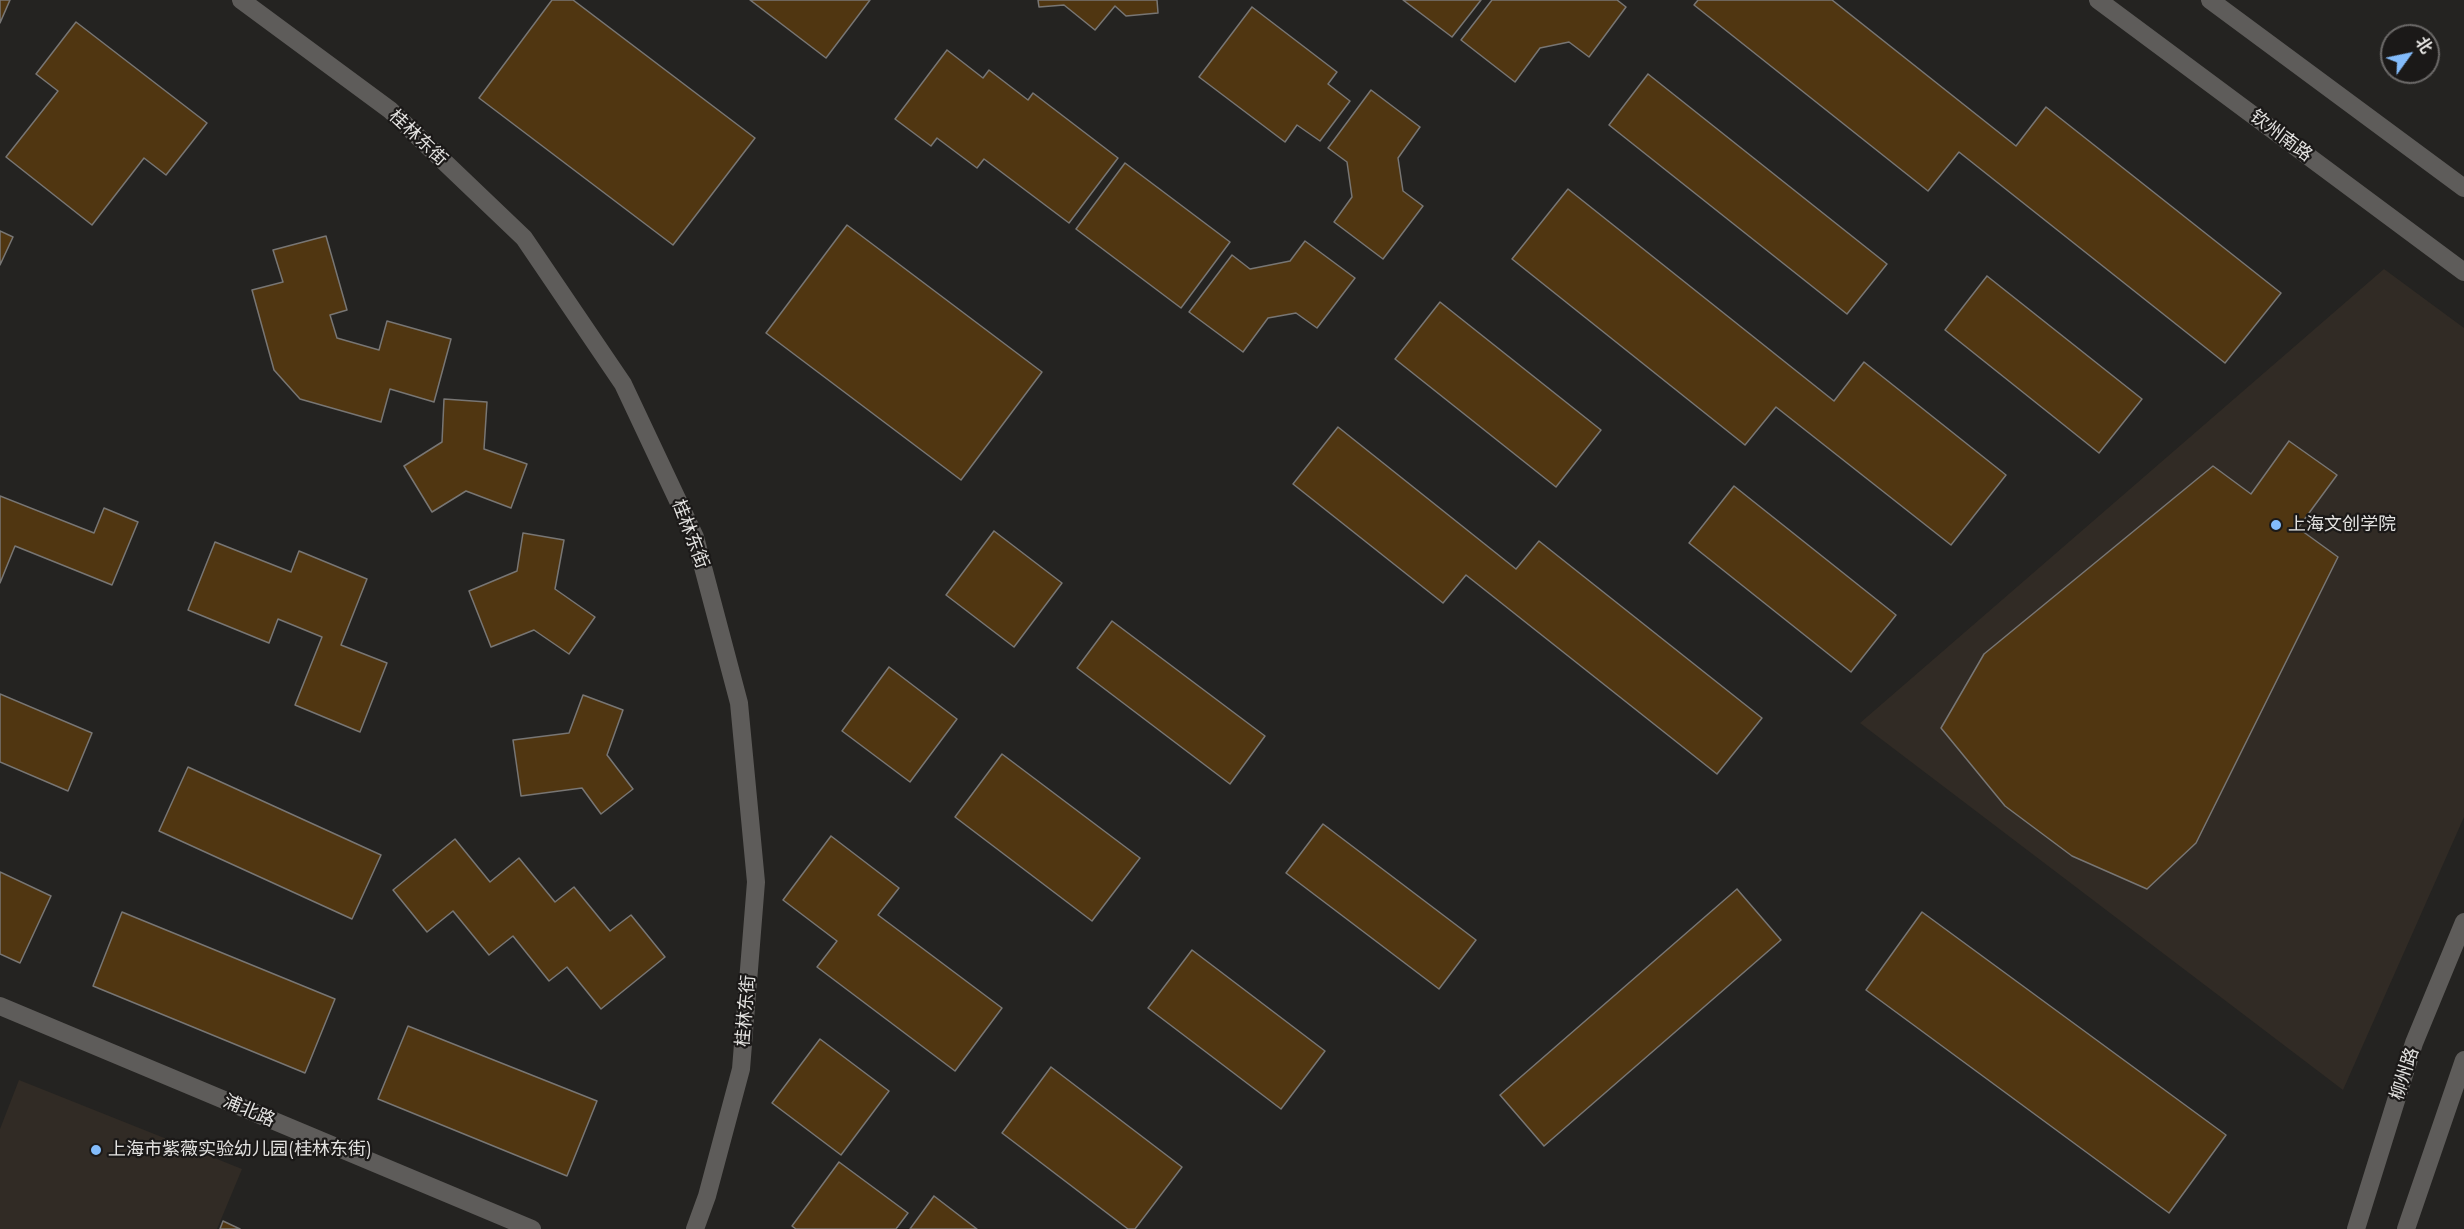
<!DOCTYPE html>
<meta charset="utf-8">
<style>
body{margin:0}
#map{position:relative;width:2464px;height:1229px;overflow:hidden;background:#242321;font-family:Montserrat,"Noto Sans SC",sans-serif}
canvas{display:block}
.north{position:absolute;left:2380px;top:24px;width:60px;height:60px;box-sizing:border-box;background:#1b1918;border:2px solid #6b6968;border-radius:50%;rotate:57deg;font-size:16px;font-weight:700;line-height:24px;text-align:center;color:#e3e2e0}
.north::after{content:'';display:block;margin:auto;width:21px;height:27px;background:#83bcfb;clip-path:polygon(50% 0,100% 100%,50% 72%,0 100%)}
</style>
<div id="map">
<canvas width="2464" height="1229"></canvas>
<div class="north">北</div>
</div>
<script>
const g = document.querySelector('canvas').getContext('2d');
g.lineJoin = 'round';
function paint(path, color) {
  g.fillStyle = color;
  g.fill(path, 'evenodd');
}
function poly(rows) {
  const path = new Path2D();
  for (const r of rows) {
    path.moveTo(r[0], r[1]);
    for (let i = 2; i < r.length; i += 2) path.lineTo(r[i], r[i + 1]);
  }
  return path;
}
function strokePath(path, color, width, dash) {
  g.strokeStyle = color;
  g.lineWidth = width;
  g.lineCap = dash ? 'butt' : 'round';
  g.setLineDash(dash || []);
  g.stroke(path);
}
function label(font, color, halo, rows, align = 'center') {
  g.font = font + ' Montserrat,"Noto Sans SC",sans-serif';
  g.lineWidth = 4.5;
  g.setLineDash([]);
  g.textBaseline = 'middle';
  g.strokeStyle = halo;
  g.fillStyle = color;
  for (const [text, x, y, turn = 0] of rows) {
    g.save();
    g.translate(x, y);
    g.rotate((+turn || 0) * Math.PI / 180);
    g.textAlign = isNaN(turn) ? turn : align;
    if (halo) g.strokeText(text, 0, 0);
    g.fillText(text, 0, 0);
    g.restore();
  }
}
const built = poly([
 [2384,269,2464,328,2464,817,2343,1090,1860,723],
 [19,1080,242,1169,217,1229,0,1229,0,1129]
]);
const building = poly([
 [0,0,10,0,0,23,0,0],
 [552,0,573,0,755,138,673,245,479,98,552,0],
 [750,0,870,0,826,58,750,0],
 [1038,0,1157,0,1158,13,1126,16,1115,6,1095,30,1064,5,1039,7,1038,0],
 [1403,0,1481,0,1452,37,1403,0],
 [1492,0,1617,0,1626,7,1589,57,1569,42,1540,48,1515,82,1461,40,1492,0],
 [1698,0,1832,0,2016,146,2046,107,2281,293,2225,363,1959,152,1928,191,1694,5,1698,0],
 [1252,7,1337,72,1328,84,1350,101,1320,141,1297,125,1285,142,1199,77,1252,7],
 [76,22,207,123,166,175,144,158,92,225,6,157,58,91,36,74,76,22],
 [947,50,983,78,989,70,1028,100,1033,93,1118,158,1069,223,984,159,977,168,937,138,931,146,895,119,947,50],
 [1648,74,1887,264,1847,314,1609,125,1648,74],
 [1371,90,1420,127,1398,158,1403,191,1423,206,1383,259,1334,222,1352,197,1347,162,1328,148,1371,90],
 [1125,163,1230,242,1181,308,1076,229,1125,163],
 [1568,189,1834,401,1864,362,2006,475,1951,545,1776,407,1745,445,1512,259,1568,189],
 [847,225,1042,372,961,480,766,333,847,225],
 [0,231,13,237,0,265,0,231],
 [326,236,347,310,330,315,337,338,379,350,387,321,451,339,434,402,390,389,381,422,300,399,274,370,252,290,283,282,273,250,326,236],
 [1305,241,1355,278,1317,328,1296,313,1268,318,1243,352,1189,312,1232,255,1250,269,1290,261,1305,241],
 [1987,276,2142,399,2099,453,1945,330,1987,276],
 [1440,302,1601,430,1556,487,1395,359,1440,302],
 [444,399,487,402,484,449,527,464,511,508,466,491,432,512,404,466,442,442,444,399],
 [1338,427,1516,569,1539,541,1762,718,1717,774,1466,575,1443,603,1293,484,1338,427],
 [2289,441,2337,475,2298,528,2338,557,2196,843,2147,889,2072,856,2005,806,1941,728,1984,654,2213,466,2251,494,2289,441],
 [1734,486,1896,615,1851,672,1689,543,1734,486],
 [0,496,94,533,104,508,138,522,112,585,15,546,0,583,0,496],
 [994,531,1062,583,1014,647,946,595,994,531],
 [523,533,564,540,555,589,595,617,569,654,534,630,491,647,469,591,517,571,523,533],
 [215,542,291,572,299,551,367,579,341,645,387,663,360,732,295,705,322,637,278,619,269,643,188,610,215,542],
 [1112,621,1265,736,1230,784,1077,668,1112,621],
 [889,667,957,719,910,782,842,731,889,667],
 [0,694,92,733,68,791,0,762,0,694],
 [583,695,623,710,607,755,633,789,601,814,582,788,521,796,513,740,569,733,583,695],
 [1002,754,1140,858,1092,921,955,817,1002,754],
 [188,767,381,855,352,919,159,831,188,767],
 [1323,824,1476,940,1439,989,1286,873,1323,824],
 [831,836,899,888,878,915,1002,1008,955,1071,817,967,837,941,783,900,831,836],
 [455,839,490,882,519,858,555,902,574,887,610,931,631,915,665,957,601,1009,567,967,549,981,513,936,489,955,453,911,427,932,393,890,455,839],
 [0,872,51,896,20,963,0,954,0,872],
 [1737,889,1781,940,1544,1146,1500,1095,1737,889],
 [122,912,335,999,305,1073,93,986,122,912],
 [1922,912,2226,1135,2169,1213,1866,990,1922,912],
 [1192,950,1325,1051,1281,1109,1148,1008,1192,950],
 [408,1026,597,1101,567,1176,378,1099,408,1026],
 [820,1039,889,1091,841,1155,772,1103,820,1039],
 [1051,1067,1182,1167,1135,1229,1128,1229,1002,1133,1051,1067],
 [839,1162,908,1213,896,1229,796,1229,792,1226,839,1162],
 [934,1196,977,1229,910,1229,934,1196],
 [223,1221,240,1229,220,1229,223,1221]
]);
const minor = poly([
 [241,0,390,110,524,238,623,384,695,537,739,703,756,882,741,1069,707,1196,695,1229],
 [2098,0,2464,272],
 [2210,0,2464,188],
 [0,1006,532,1229],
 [2356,1229,2414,1043,2464,922],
 [2406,1229,2464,1060]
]);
const markers = [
 [2276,525,6,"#83bcfb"],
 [96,1150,6,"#83bcfb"]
];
const streetNames = [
 ["钦州南路",2281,136,37],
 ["桂林东街",418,138,43],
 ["桂林东街",690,534,69],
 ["桂林东街",746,1011,-85],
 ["柳州路",2405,1074,-72],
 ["浦北路",249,1111,23]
];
const poiNames = [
 ["上海文创学院",2288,525],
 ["上海市紫薇实验幼儿园(桂林东街)",108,1150]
];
paint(built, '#312b25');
paint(building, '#503611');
strokePath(building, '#787674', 1.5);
strokePath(minor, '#5e5c5a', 18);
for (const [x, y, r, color] of markers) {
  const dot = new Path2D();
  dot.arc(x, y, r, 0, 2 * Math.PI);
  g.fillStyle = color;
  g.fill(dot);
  strokePath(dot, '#1b1918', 2);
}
label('18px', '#e3e2e0', '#1b1918', streetNames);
label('18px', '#e3e2e0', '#1b1918', poiNames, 'left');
</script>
